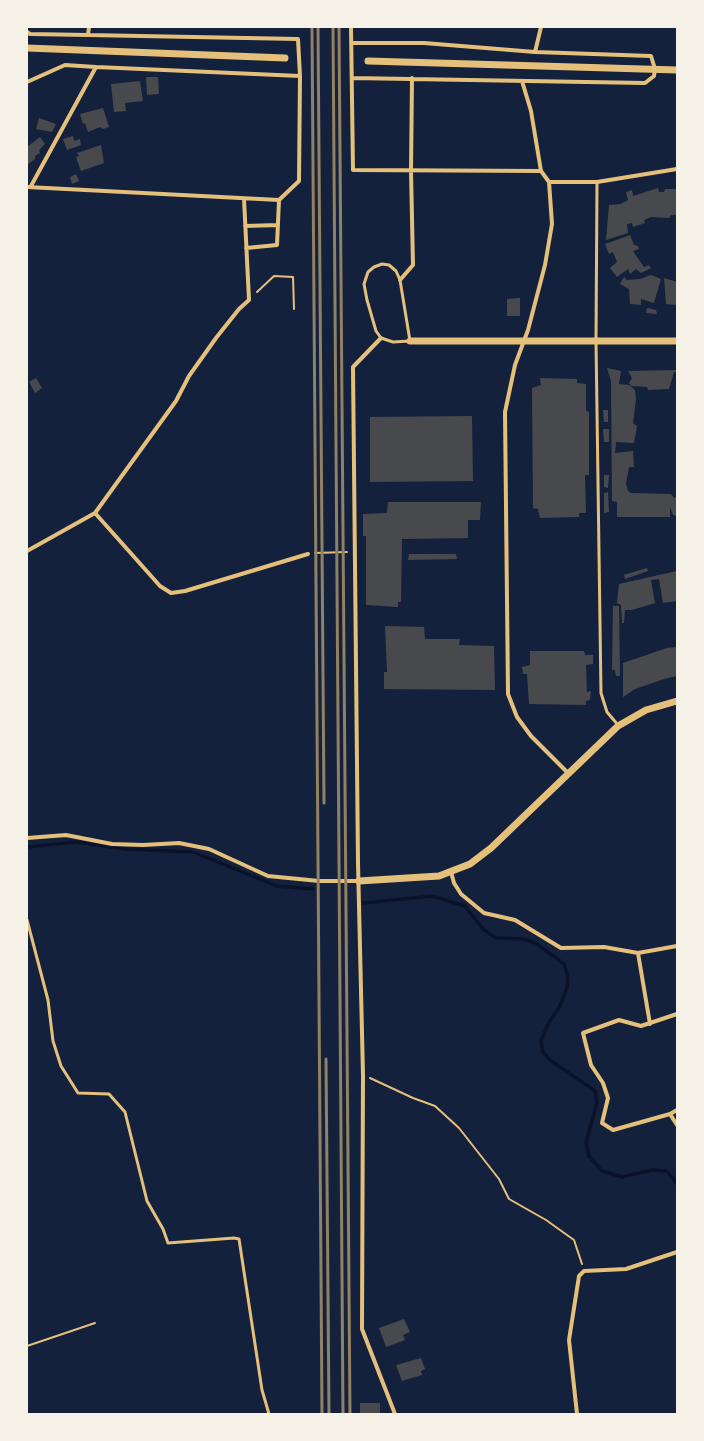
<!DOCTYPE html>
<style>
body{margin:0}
#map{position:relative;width:704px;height:1441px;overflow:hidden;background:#14213d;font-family:"Space Grotesk",sans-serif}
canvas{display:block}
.frame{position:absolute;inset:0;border:28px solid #f6f1e7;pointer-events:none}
</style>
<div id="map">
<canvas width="704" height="1441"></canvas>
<div class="frame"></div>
</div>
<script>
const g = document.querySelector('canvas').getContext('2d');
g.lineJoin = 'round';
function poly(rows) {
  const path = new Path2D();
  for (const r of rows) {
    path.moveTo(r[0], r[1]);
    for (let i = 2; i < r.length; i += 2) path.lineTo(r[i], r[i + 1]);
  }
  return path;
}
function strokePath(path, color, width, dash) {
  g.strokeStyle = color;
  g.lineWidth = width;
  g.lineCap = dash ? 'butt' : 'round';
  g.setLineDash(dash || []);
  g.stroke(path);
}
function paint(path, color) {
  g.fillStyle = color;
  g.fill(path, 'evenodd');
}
const stream = poly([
 [27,847,76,842,125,849,193,852,277,886,313,889],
 [364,903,432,896,465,906,483,929,496,938,522,939,536,943,564,964,568,977,567,988,560,1006,548,1024,541,1041,543,1052,550,1060,595,1091,597,1102,586,1143,589,1156,602,1171,622,1177,652,1170,667,1171,677,1184]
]);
const building = poly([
 [146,77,158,77,159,94,147,95],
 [140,81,143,101,125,103,126,111,114,112,111,84],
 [103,108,109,127,103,129,100,127,88,132,85,123,83,124,80,114],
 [39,118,56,124,52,132,36,129],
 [73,136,74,141,80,139,81,145,67,150,63,139],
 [40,137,45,144,39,150,40,153,35,156,35,159,27,165,27,147],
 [101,145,104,163,81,171,76,157,79,156,77,153],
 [76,174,79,181,72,184,70,177],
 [658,188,659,192,664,192,665,189,677,189,677,215,671,215,669,218,651,217,644,220,645,223,633,227,632,223,627,224,628,233,606,240,609,205,621,204,628,200,626,192,632,190,633,196],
 [630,235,634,245,638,246,639,249,633,251,644,267,649,265,651,268,641,273,636,269,630,274,628,269,617,277,610,268,617,262,613,252,609,254,605,244],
 [651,275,661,279,654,303,641,299,641,305,630,304,629,289,620,284,624,277,627,280,640,279],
 [664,278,677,282,677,305,666,304],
 [520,298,520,316,507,316,507,299],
 [647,308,656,310,657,314,646,313],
 [607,368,621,371,619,384,629,385,635,390,636,399,633,423,637,426,634,443,616,442,615,453,633,451,634,467,629,467,626,484,628,491,631,493,671,494,674,498,677,496,677,516,673,515,670,507,670,517,617,517,617,502,612,501,611,381],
 [677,370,677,372,674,372,669,389,648,390,647,387,631,386,629,383,632,378,628,371],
 [36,378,42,388,35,393,29,382],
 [540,378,577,379,577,383,586,384,586,411,589,412,589,475,585,475,586,513,579,513,579,517,540,518,538,509,533,508,532,388,541,385],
 [603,410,608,410,608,422,604,422],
 [472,416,473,481,370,482,370,417],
 [603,429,609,429,609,442,604,442],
 [604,475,609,475,608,488,604,487],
 [608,492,609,512,604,513,604,493],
 [388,502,481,502,480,520,468,520,468,538,402,539,401,602,398,602,398,607,366,605,366,536,363,536,363,514,387,513],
 [409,554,456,554,457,559,408,560],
 [647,568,648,571,625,579,624,575],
 [677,571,677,601,663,603,659,579,651,580,655,603,632,610,625,610,624,623,622,623,621,605,617,603,619,584],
 [613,606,619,606,620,676,616,676,615,670,612,670],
 [385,626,424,627,425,639,460,639,459,645,494,646,495,690,384,689,384,672,387,672],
 [677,647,677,676,664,679,635,689,623,697,623,663,667,648],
 [530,651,584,651,585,655,593,655,593,664,586,665,587,692,591,691,590,700,586,701,586,705,529,704,527,674,523,674,522,667,530,665],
 [404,1319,410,1332,403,1335,405,1340,386,1347,379,1328],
 [421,1358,425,1369,421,1371,422,1375,402,1381,396,1365],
 [360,1403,380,1403,380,1414,360,1414]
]);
const path = poly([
 [257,292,274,276,293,277,294,309],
 [315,553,347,552],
 [370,1078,413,1098,435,1106,459,1128,499,1179,509,1199,546,1220,574,1240,582,1264],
 [27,1346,95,1323]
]);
const service = poly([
 [597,182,596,341,601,693,607,712,618,725],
 [382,264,389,265,396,271,400,280,410,341,393,342,381,338,376,331,367,300,364,284,368,272,374,267,382,264],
 [27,920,48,1000,53,1041,61,1066,78,1093,109,1094,125,1112,147,1201,163,1229,168,1243,234,1238,239,1239,262,1390,269,1414]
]);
const minor = poly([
 [351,27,353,170,541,171,549,182,552,224,545,265,528,330,515,365,505,412,508,694,517,717,531,736,568,773],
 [27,32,30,34,88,35,298,39,300,76,299,181,279,200,27,187],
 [88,35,89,27],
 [351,43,424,43,535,52,651,56,655,69,654,76,645,83,352,78],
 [535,52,541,27],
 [522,81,531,111,541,171],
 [27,82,65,65,96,67],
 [549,182,597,182,677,169],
 [31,186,96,67,300,76],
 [245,226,278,225],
 [246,248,277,245,279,200],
 [400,280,413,265,411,171,412,78],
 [381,338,353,367,358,863,363,1075,362,1329,395,1414],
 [95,513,176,401,189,376,216,338,239,309,249,300,244,199],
 [27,551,95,513,160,586,171,593,185,591,308,554],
 [27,838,66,835,112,844,143,845,179,843,209,849,268,876,319,881,359,881],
 [451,872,454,883,461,894,484,913,515,920,561,948,604,947,638,953,677,946],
 [638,953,650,1024],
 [677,1014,641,1026,619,1020,583,1033,591,1065,603,1083,608,1098,602,1123,613,1130,670,1114,677,1110],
 [670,1114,677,1125],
 [577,1414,569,1340,579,1276,584,1271,626,1269,677,1252]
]);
const tertiary = poly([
 [27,48,285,58],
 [368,61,677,70],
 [410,341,677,341],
 [359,881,439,876,470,864,491,848,618,726,646,710,677,701]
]);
const rail = poly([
 [312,27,322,1414],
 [318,27,324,803],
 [333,27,343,1414],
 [339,27,350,1414],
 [326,1059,329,1414]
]);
strokePath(stream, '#0b132b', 3.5);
paint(building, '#48494c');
strokePath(path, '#e5c07b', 2);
strokePath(service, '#e5c07b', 3);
strokePath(minor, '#e5c07b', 4);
strokePath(tertiary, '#e5c07b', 7);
strokePath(rail, '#918062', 3);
</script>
